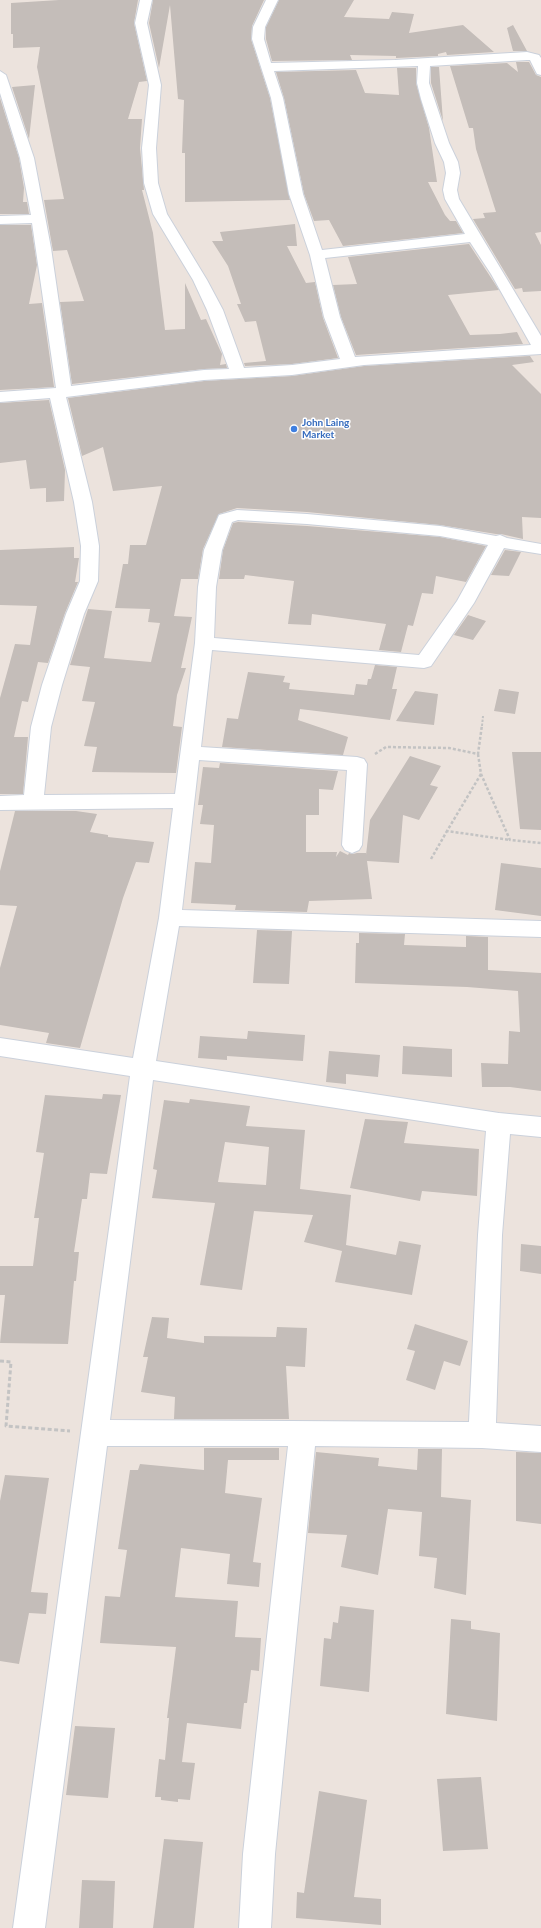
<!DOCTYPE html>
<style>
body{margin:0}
canvas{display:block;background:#ece3dd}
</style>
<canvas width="541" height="1928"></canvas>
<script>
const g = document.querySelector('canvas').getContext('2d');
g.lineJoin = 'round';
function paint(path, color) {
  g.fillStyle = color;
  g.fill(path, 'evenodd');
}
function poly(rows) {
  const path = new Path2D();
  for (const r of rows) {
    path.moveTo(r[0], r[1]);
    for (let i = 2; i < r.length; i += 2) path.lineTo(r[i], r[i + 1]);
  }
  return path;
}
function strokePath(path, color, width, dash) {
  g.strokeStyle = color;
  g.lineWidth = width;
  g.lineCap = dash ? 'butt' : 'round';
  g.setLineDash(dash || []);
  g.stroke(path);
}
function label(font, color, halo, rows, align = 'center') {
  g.font = font + ' Lato,sans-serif';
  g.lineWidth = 3;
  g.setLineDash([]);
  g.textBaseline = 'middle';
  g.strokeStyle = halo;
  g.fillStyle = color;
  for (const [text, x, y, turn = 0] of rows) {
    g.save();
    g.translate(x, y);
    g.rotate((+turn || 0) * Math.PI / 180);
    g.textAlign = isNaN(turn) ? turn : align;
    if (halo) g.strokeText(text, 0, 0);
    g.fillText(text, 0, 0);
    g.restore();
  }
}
const building = poly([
 [59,0,138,0,134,23,147,81,139,82,128,119,142,119,140,148,144,190,142,190,153,233,165,330,185,329,185,283,201,320,206,319,220,350,222,354,220,365,226,364,227,368,204,369,72,384,60,302,84,301,67,250,53,251,44,200,64,199,37,67,40,47,13,48,13,34,11,34,11,3],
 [153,0,264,0,252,26,251,39,270,98,290,200,185,202,185,153,182,153,184,100,178,99,170,5,159,68,149,23],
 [279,0,354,0,344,17,389,19,392,12,414,14,409,33,463,25,494,52,447,55,446,52,438,54,438,56,396,58,396,56,350,55,352,60,272,61,266,39,266,27],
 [513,25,527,51,513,51,507,28],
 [516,62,529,62,536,75,541,77,541,232,535,233,541,245,541,291,523,292,522,288,515,289,473,219,485,218,483,213,496,212,476,149,473,128,469,128,450,66,507,63,518,72],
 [431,67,439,67,443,121,431,83],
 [397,68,416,68,416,83,429,128,437,182,428,182,445,215,450,221,456,221,463,233,343,246,329,220,314,221,304,194,284,98,276,72,356,70,365,93,399,95],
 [35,85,29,139,12,87],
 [0,98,19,158,24,188,23,202,27,202,29,214,0,214],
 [295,224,297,246,287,246,306,283,315,282,323,318,338,358,292,364,245,366,244,363,266,361,256,321,245,322,237,304,241,304,228,266,212,241,223,241,220,232],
 [0,225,31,225,37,265,29,304,42,303,54,387,0,390],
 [469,244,499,290,448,295,470,335,500,334,517,332,523,344,356,355,341,317,333,285,357,284,348,257],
 [530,356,534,362,512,365,541,394,541,518,522,517,523,539,501,534,496,534,440,525,307,512,237,508,219,514,203,549,198,579,181,579,174,616,192,617,181,668,186,668,177,695,173,726,182,727,176,773,92,772,97,747,84,746,95,702,82,701,90,667,70,665,88,609,112,611,104,658,151,662,160,623,148,622,150,609,115,608,123,564,128,564,130,545,146,545,162,486,113,491,103,447,82,456,68,398,204,381,292,376,364,366],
 [49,400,65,470,64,501,46,502,46,488,30,489,26,460,0,463,0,403],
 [238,522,307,526,440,537,486,546,466,582,436,576,433,594,422,593,413,626,408,625,401,652,379,650,386,624,312,614,311,625,288,624,294,581,245,575,244,579,219,579,223,550,233,523],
 [74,547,74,558,79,558,75,582,78,582,65,613,48,663,38,662,28,702,22,701,14,737,28,737,23,794,0,794,0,698,15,644,30,645,37,606,0,605,0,550],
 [505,550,521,552,509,576,491,575],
 [468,615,486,621,473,640,454,635],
 [375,665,397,667,392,689,397,689,390,720,300,709,298,720,348,737,343,755,222,747,227,718,238,719,248,672,285,676,283,682,290,683,289,689,354,695,356,684,367,685,368,679,371,679],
 [499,689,519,692,515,714,494,711],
 [415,691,438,694,434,725,396,721],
 [512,752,541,752,541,830,520,829],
 [410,756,441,766,430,785,438,787,419,820,403,815,399,863,367,861,372,899,309,901,307,912,235,910,236,905,191,903,195,862,211,863,214,825,200,824,203,805,198,805,203,767,219,768,220,763,338,771,333,790,319,789,319,815,306,815,306,852,337,852,336,857,340,851,348,855,349,853,353,854,357,853,366,853,366,855,370,820],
 [15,811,76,811,97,814,90,832,108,835,108,837,154,842,149,863,136,862,123,898,80,1048,46,1043,49,1033,0,1025,0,968,17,906,0,905,0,871],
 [501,863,541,868,541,916,495,910],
 [257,930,292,931,289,984,253,983],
 [359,933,405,934,404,945,466,947,466,936,488,937,488,970,541,973,541,1091,510,1087,482,1087,481,1063,508,1064,509,1031,520,1032,518,991,467,987,355,983,356,943,359,943],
 [248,1031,305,1035,303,1061,227,1056,227,1060,198,1058,200,1036,247,1039],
 [403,1046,452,1049,452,1077,402,1074],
 [329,1051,380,1055,378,1077,346,1074,346,1084,326,1082],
 [103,1094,121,1095,107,1174,90,1173,87,1199,82,1199,74,1252,79,1252,76,1281,74,1281,68,1344,0,1343,5,1295,0,1295,0,1266,33,1266,39,1218,34,1218,44,1153,36,1152,45,1095,102,1099],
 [190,1099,250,1106,246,1126,305,1130,300,1189,351,1195,346,1245,396,1255,399,1241,421,1245,412,1295,335,1282,342,1251,304,1242,313,1215,254,1211,242,1290,200,1285,215,1203,152,1198,157,1170,153,1169,164,1100,189,1103],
 [225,1142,269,1147,266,1185,218,1182],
 [365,1119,408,1122,404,1143,479,1149,477,1196,422,1191,420,1201,350,1188],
 [521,1244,541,1246,541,1274,520,1271],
 [152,1317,169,1318,167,1338,204,1343,204,1336,276,1337,277,1327,307,1328,305,1367,286,1366,289,1419,174,1419,175,1397,141,1392,148,1357,143,1357],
 [415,1324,468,1341,460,1366,444,1361,435,1390,406,1380,415,1351,407,1349],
 [204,1448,279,1448,279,1460,228,1460,225,1493,262,1498,253,1562,261,1563,259,1587,227,1584,230,1554,181,1548,175,1597,238,1601,235,1637,261,1638,259,1671,251,1670,247,1703,244,1703,241,1729,187,1723,182,1762,195,1763,190,1800,178,1799,178,1802,161,1800,161,1797,155,1797,159,1759,165,1760,169,1718,167,1718,176,1647,100,1643,105,1596,120,1597,127,1550,118,1549,130,1470,138,1470,140,1464,204,1470],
 [418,1449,442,1449,441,1497,471,1500,466,1595,434,1588,437,1558,419,1556,422,1512,388,1509,378,1575,341,1567,347,1535,308,1533,316,1452,379,1458,378,1466,417,1470],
 [516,1452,541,1453,541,1524,516,1521],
 [5,1475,49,1478,31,1592,48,1593,46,1614,29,1613,19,1664,0,1661,0,1501],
 [340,1606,374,1610,369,1692,320,1686,324,1638,331,1639,333,1622,338,1623],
 [451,1619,471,1621,471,1629,500,1633,497,1721,446,1714],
 [75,1726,115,1728,108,1798,66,1795],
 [481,1777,488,1849,443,1851,437,1779],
 [319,1791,367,1800,354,1897,381,1899,381,1925,296,1918,297,1892,304,1893],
 [164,1839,203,1842,194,1928,153,1928],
 [82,1880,115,1881,113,1928,79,1928]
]);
const pathFar2 = poly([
 [482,726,483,716]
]);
const pathFar1 = poly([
 [375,754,386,747,449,748,478,754,482,725],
 [478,754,481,774,510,840,541,843],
 [481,774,447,831,510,840],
 [431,859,447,831]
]);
const path = poly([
 [0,1361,11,1362,6,1426,70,1431]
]);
const minor = poly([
 [140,0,152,0,147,23,161,85,156,148,158,183,167,214,207,280,223,310,244,368,292,365,340,359,324,317,310,255,289,194,271,98,252,39,253,27,266,0,278,0,265,27,264,39,271,63,395,60,527,52,539,55,541,58,541,75,537,74,530,60,527,60,430,66,429,83,449,143,458,162,460,173,457,190,459,199,541,336,541,354,364,365,292,375,204,380,66,397,92,502,99,546,98,581,84,614,62,685,51,727,44,795,175,794,195,643,198,587,204,550,219,515,237,510,307,514,440,526,496,536,500,535,507,538,541,544,541,554,504,548,474,603,431,666,424,668,212,650,201,747,357,757,364,759,367,764,362,845,359,850,352,853,345,850,342,845,347,770,199,760,182,910,541,921,541,937,179,926,156,1061,499,1113,541,1117,541,1137,510,1134,502,1235,496,1423,541,1426,541,1452,482,1448,315,1446,275,1854,271,1928,239,1928,243,1854,288,1446,107,1446,45,1928,13,1928,130,1076,0,1056,0,1038,133,1058,159,918,173,808,0,810,0,796,24,795,31,727,42,685,66,614,80,581,81,546,74,502,50,398,0,402,0,392,56,388,32,223,0,224,0,216,31,215,20,158,0,93,0,71,6,75,34,158,51,248,71,386,204,370,229,369,207,310,193,280,153,214,144,183,142,148,149,85,135,23,140,0],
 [418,66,417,83,421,99,435,143,444,162,446,173,443,190,445,199,465,234,322,250,303,194,283,98,274,71,418,66],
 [470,242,491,274,531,345,355,357,340,317,325,258,470,242],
 [238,520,307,524,440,536,488,545,457,601,419,655,214,638,216,587,222,550,232,522,238,520],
 [153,1080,486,1131,478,1235,469,1422,110,1420,153,1080]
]);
const markers = [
 [294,429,4,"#3f7fe0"]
];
const farShopnames = [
 ["John Laing",302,423],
 ["Market",302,435]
];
paint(building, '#c4bdb9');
strokePath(minor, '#cbd1db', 2);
strokePath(pathFar2, '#c3c3c3', 2, [2.5, 1.5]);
strokePath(pathFar1, '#c3c3c3', 2.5, [3, 2]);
strokePath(path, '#c3c3c3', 3, [4, 2.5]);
paint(minor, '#fff');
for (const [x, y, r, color] of markers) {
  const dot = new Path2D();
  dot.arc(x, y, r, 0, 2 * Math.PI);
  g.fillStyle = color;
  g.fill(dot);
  strokePath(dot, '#fff', 1.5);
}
label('bold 10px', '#366cbe', '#fff', farShopnames, 'left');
</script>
